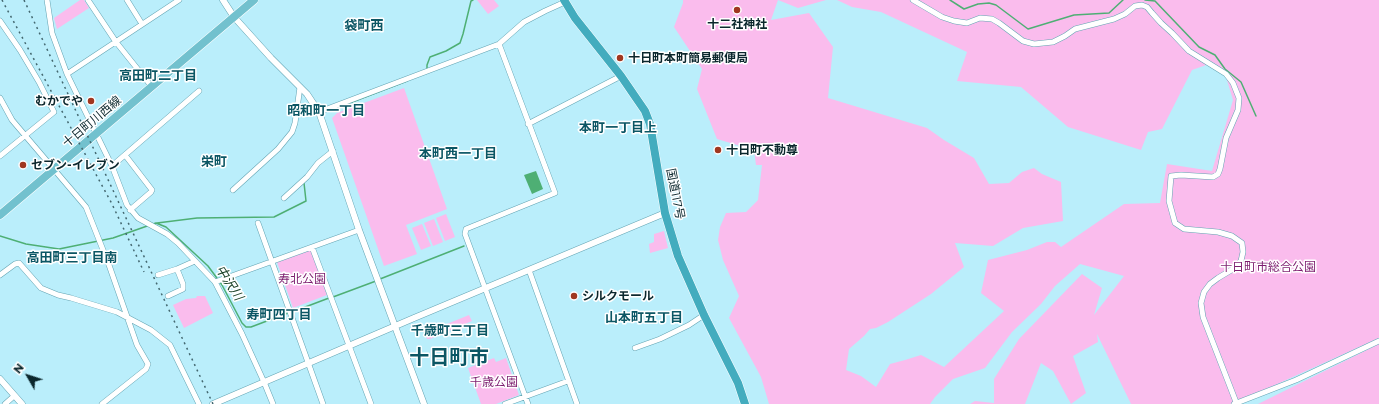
<!DOCTYPE html>
<meta charset="utf-8">
<style>
body{margin:0}
#map{position:relative;width:1379px;height:404px;overflow:hidden;background:#baeefb;font-family:Montserrat,sans-serif}
canvas{display:block}
.north{position:absolute;left:8px;top:356px;width:40px;height:40px;-webkit-text-stroke:3px #fff;paint-order:stroke;rotate:309deg;font-size:11px;font-weight:700;line-height:16px;text-align:center;color:#0b272d}
.north::after{content:'';display:block;margin:auto;width:14px;height:18px;background:#0b272d;clip-path:polygon(50% 0,100% 100%,50% 72%,0 100%)}
</style>
<div id="map">
<canvas width="1379" height="404"></canvas>
<div class="north">N</div>
</div>
<script>
const g = document.querySelector('canvas').getContext('2d');
g.lineJoin = 'round';
function paint(path, color) {
  g.fillStyle = color;
  g.fill(path, 'evenodd');
}
function poly(rows) {
  const path = new Path2D();
  for (const r of rows) {
    path.moveTo(r[0], r[1]);
    for (let i = 2; i < r.length; i += 2) path.lineTo(r[i], r[i + 1]);
  }
  return path;
}
function strokePath(path, color, width, dash) {
  g.strokeStyle = color;
  g.lineWidth = width;
  g.lineCap = dash ? 'butt' : 'round';
  g.setLineDash(dash || []);
  g.stroke(path);
}
function label(font, color, halo, rows, align = 'center') {
  g.font = font + ' Montserrat,"Noto Sans JP",sans-serif';
  g.lineWidth = 3;
  g.setLineDash([]);
  g.textBaseline = 'middle';
  g.strokeStyle = halo;
  g.fillStyle = color;
  for (const [text, x, y, turn = 0] of rows) {
    g.save();
    g.translate(x, y);
    g.rotate((+turn || 0) * Math.PI / 180);
    g.textAlign = isNaN(turn) ? turn : align;
    if (halo) g.strokeText(text, 0, 0);
    g.fillText(text, 0, 0);
    g.restore();
  }
}
const green = poly([
 [80,0,84,0,89,8,57,29,54,18],
 [477,0,494,0,499,6,488,14],
 [683,0,826,0,798,8,778,0,771,20,809,13,833,47,828,98,927,128,944,140,974,158,989,184,1009,183,1022,172,1034,168,1042,174,1061,182,1063,221,1023,228,993,246,955,243,964,267,931,294,888,322,876,328,870,329,864,336,849,349,846,370,861,376,876,387,890,364,905,360,921,355,944,367,1004,311,981,293,988,260,1027,250,1047,242,1055,242,1061,247,1124,204,1160,203,1167,164,1212,171,1233,100,1226,77,1212,63,1192,70,1162,129,1148,132,1141,150,1068,127,1021,87,957,81,967,52,881,12,852,7,837,0,1379,0,1379,338,1233,404,1131,404,1097,334,1098,342,1073,356,1086,393,1071,404,1053,371,1041,363,1025,404,970,404,975,401,994,403,994,379,1019,339,1082,274,1102,288,1094,315,1124,276,1080,264,1055,286,1041,304,1012,332,985,368,953,379,935,397,930,404,769,404,761,377,729,318,739,296,723,260,718,240,720,227,726,213,746,212,758,200,762,165,756,165,754,150,717,139,697,89,702,69,674,27,683,3],
 [404,88,447,209,406,225,417,254,384,266,332,118,337,113],
 [446,214,455,237,445,241,436,218],
 [434,219,443,242,433,246,424,223],
 [422,224,431,246,421,250,412,228],
 [664,231,668,248,650,253,649,244,654,242,654,234],
 [311,250,327,295,293,308,277,262],
 [197,296,205,296,213,313,184,328,173,305,186,299,196,298],
 [469,315,472,321,430,339,427,339,425,333],
 [1379,344,1379,404,1258,404],
 [494,358,496,362,506,358,519,395,496,404,481,404,468,368]
]);
const water = poly([
 [536,171,543,189,532,194,524,175]
]);
const stream = poly([
 [950,0,964,9,978,4,989,3,996,5,1028,29,1074,15,1109,13,1123,0],
 [1145,0,1155,1,1199,47,1215,55,1225,69,1241,82,1256,116],
 [427,70,427,65,430,57,446,51,460,43,463,34,471,1,473,0],
 [334,109,407,81],
 [157,223,197,218,274,217,306,201,304,183],
 [153,224,156,223,166,227,208,266,222,285,242,323,246,327,251,327,288,313],
 [0,236,26,244,59,249,113,238,150,225],
 [380,279,464,246],
 [333,297,376,281],
 [292,312,329,298]
]);
const minor = poly([
 [47,0,52,33,67,74,112,166,127,205,138,218,167,234,178,243,215,282,242,334,264,382,273,404],
 [88,0,116,42,152,87],
 [127,0,142,24],
 [913,0,942,17,954,21,967,23,980,18,992,19,999,23,1023,41,1034,44,1053,42,1065,36,1075,29,1114,19,1125,14,1135,6,1142,5,1147,7,1152,13,1161,23,1172,33,1189,51,1226,74,1233,83,1239,98,1238,110,1226,138,1220,169,1218,174,1213,177,1181,175,1171,176,1169,201,1175,223,1184,229,1218,232,1232,236,1242,243,1243,252,1241,261,1233,269,1218,278,1210,284,1204,292,1201,303,1203,317,1236,402],
 [0,21,20,50,39,82,54,112,0,156],
 [499,44,555,193,466,229,465,234,528,404],
 [67,74,179,0],
 [0,98,12,120,86,207,109,265,137,345,148,364,146,369,102,404],
 [319,112,499,44,524,22,545,11,565,2],
 [528,124,621,76],
 [125,155,152,190,151,192,130,210],
 [112,166,199,91],
 [233,190,278,149,292,132,295,123,300,87],
 [284,198,307,177,318,163,333,151],
 [258,223,323,404],
 [312,247,371,404],
 [529,270,577,404],
 [0,275,15,264,19,263,41,288,58,295,71,298,117,312,151,330,170,345,199,404],
 [158,275,177,269],
 [215,282,359,230],
 [168,296,183,289,183,284,177,269,195,261],
 [635,348,660,339,689,325,704,315],
 [5,404,14,396],
 [505,404,568,381],
 [1234,404,1296,380,1379,341]
]);
const tertiary = poly([
 [223,0,234,17,271,58,307,94,319,112,359,230,424,404],
 [0,379,22,404],
 [213,404,414,318,665,213]
]);
const primary = poly([
 [0,215,254,0]
]);
const trunk = poly([
 [564,0,575,18,621,76,645,111,650,124,665,213,678,256,704,315,738,383,745,404]
]);
const rail = poly([
 [2,0,112,204,144,272],
 [24,0,213,404]
]);
const markers = [
 [737,10,4,"#a03720"],
 [620,58,4,"#a03720"],
 [91,101,4,"#a03720"],
 [718,150,4,"#a03720"],
 [23,165,4,"#a03720"],
 [574,296,4,"#a03720"]
];
const poiNames = [
 ["十二社神社",737,24,"center"],
 ["十日町本町簡易郵便局",628,58],
 ["むかでや",83,101,"right"],
 ["十日町不動尊",726,150],
 ["セブン-イレブン",31,165],
 ["シルクモール",582,296]
];
const streetNames = [
 ["十日町川西線",92,122,-40],
 ["国道117号",675,194,79]
];
const parkNames = [
 ["十日町市総合公園",1268,267],
 ["寿北公園",302,279],
 ["千歳公園",494,382]
];
const neighbourhoodNames = [
 ["袋町西",364,26],
 ["高田町二丁目",158,76],
 ["昭和町一丁目",326,111],
 ["本町一丁目上",618,128],
 ["本町西一丁目",458,154],
 ["栄町",214,162],
 ["高田町三丁目南",72,258],
 ["寿町四丁目",279,315],
 ["山本町五丁目",644,318],
 ["千歳町三丁目",450,331]
];
const waterNames = [
 ["中沢川",229,283,57]
];
const townNames = [
 ["十日町市",449,358]
];
paint(green, '#fabced');
paint(water, '#4eaf74');
strokePath(stream, '#4eaf74', 1.5);
strokePath(minor, '#63a4b3', 6);
strokePath(tertiary, '#63a4b3', 7);
strokePath(primary, '#fff', 9);
strokePath(trunk, '#fff', 9);
strokePath(minor, '#fff', 5);
strokePath(tertiary, '#fff', 6);
strokePath(primary, '#72c1ce', 8);
strokePath(trunk, '#43acbe', 8);
strokePath(rail, '#43676f', 1.5, [2, 4]);
for (const [x, y, r, color] of markers) {
  const dot = new Path2D();
  dot.arc(x, y, r, 0, 2 * Math.PI);
  g.fillStyle = color;
  g.fill(dot);
  strokePath(dot, '#fff', 1.5);
}
label('bold 12px', '#0b272d', '#fff', poiNames, 'left');
label('12px', '#0b272d', '#fff', streetNames);
label('12px', '#7c1d6f', '#fff', parkNames);
label('bold 13px', '#0b5664', '#fff', neighbourhoodNames);
label('italic 13px', '#1d452c', '#fff', waterNames);
label('bold 20px', '#0b5664', '#fff', townNames);
</script>
